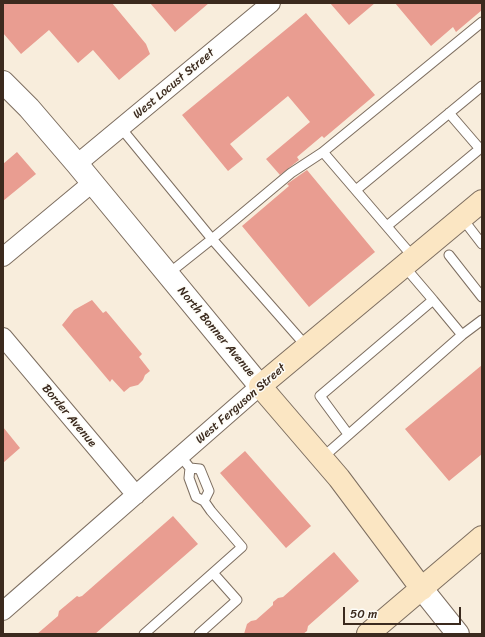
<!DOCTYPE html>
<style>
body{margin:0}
#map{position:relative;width:485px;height:637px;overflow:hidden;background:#f8eddc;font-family:Sriracha,sans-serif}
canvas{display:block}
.frame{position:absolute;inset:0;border:4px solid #3b2a1e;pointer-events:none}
.scale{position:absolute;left:343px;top:607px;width:118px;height:18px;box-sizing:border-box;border:2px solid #3b2a1e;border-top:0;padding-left:5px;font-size:12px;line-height:14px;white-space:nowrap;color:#3b2a1e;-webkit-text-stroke:3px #fdfcf7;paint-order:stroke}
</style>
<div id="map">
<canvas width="485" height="637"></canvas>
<div class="frame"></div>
<div class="scale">50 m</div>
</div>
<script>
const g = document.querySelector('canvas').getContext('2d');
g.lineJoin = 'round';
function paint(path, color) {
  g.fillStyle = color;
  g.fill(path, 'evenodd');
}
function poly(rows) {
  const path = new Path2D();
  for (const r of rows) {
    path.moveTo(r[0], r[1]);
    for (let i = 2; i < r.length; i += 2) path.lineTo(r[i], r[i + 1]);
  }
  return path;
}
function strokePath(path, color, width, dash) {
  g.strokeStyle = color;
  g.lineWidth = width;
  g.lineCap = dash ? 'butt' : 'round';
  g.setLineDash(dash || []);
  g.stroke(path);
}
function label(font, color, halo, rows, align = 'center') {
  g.font = font + ' Sriracha,sans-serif';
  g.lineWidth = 3;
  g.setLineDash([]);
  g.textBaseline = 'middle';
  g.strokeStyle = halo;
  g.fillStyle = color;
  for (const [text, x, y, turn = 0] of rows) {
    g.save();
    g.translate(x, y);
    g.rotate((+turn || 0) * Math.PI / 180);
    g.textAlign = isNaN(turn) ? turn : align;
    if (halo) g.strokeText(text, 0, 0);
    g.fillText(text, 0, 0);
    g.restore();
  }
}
const building = poly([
 [3,3,112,3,146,44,150,54,119,80,93,50,78,63,49,30,21,54,3,33],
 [150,3,209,3,175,32],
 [330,3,375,3,349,25],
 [395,3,482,3,482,10,456,32,453,27,431,46],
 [306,13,375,95,324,138,322,136,297,157,299,160,280,175,266,159,310,122,288,96,230,144,243,159,228,171,182,115],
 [17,152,36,174,3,201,3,164],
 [307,170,375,252,309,307,242,226,289,186,287,184],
 [92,300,103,313,106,311,142,354,139,357,150,371,145,375,143,380,138,385,130,387,124,392,112,379,110,382,62,325,74,310],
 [482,365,482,454,449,481,405,429],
 [3,427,20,448,3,463],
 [245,451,311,526,286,548,220,473],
 [173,516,198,544,95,634,37,634,58,616,59,611,77,596,79,597,82,596],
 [334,552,359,581,308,626,307,631,303,634,244,634,247,624,251,621,256,620,273,605,273,602,278,598,283,597]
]);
const service = poly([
 [449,113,480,149],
 [121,128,212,239,307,347],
 [323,152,414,258],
 [356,190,482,86],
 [462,218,482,244],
 [387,226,482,147],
 [449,255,482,297],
 [404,266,433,300],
 [168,274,212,239,291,173,323,152,482,22],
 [348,434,320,396,433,300,462,335],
 [322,458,462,335,482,320],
 [186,463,190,468,200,469,209,491,204,501],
 [144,634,242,547,211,511,204,501,196,497,189,478,190,468],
 [199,634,237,600,213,573]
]);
const minor = poly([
 [77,164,271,3],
 [3,257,92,183],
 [3,337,136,495],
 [3,611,260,386]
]);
const tertiary = poly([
 [3,82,29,108,77,164,260,386],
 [422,589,458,634]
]);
const secondary = poly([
 [422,589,339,478,260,386,482,201],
 [368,634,482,537]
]);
const streetNames = [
 ["West Locust Street",174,84,-40],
 ["North Bonner Avenue",216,332,50],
 ["West Ferguson Street",241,404,-41],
 ["Border Avenue",69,416,50]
];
paint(building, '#e99d91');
strokePath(service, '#7d6e60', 11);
strokePath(minor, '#7d6e60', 20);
strokePath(tertiary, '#7d6e60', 24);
strokePath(secondary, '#7d6e60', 24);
strokePath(service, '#fff', 9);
strokePath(minor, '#fff', 18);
strokePath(tertiary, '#fff', 22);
strokePath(secondary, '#fbe6c3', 22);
label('12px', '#3b2a1e', '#fdfcf7', streetNames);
</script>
